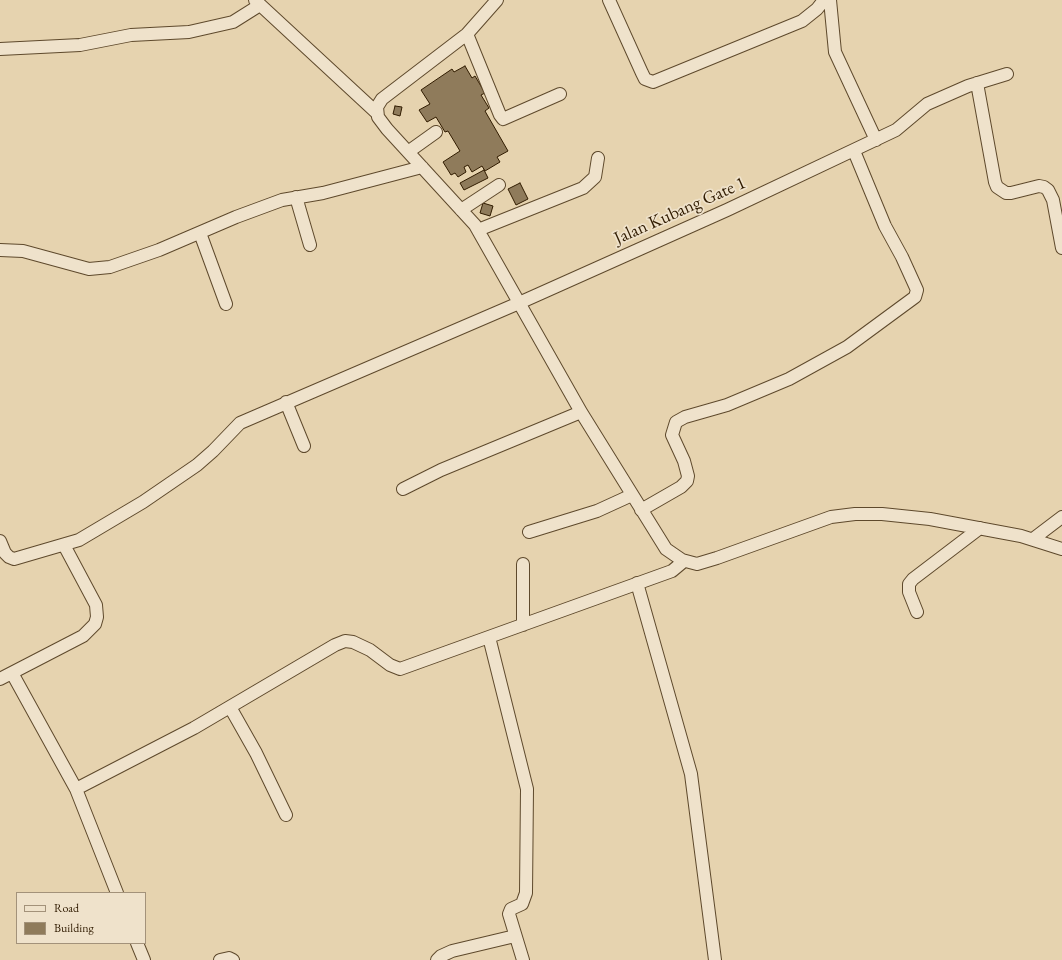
<!DOCTYPE html>
<style>
body{margin:0}
#map{position:relative;width:1062px;height:960px;overflow:hidden;background:#e6d3af;font-family:"EB Garamond",serif}
canvas{display:block}
.legend{position:absolute;left:16px;top:892px;width:130px;height:52px;box-sizing:border-box;background:#efe2cb;border:1px solid #a3927a;margin:0;padding:5px 7px;list-style:none;font-size:12px;color:#301b00}
.legend li{display:flex;align-items:center;gap:8px;height:20px}
.legend b{width:20px;border:1px solid #a3927a}
</style>
<div id="map">
<canvas width="1062" height="960"></canvas>
<ul class="legend">
<li><b style="height:5px;background:#efe2cb"></b>Road</li>
<li><b style="height:11px;background:#8f7b5b"></b>Building</li>
</ul>
</div>
<script>
const g = document.querySelector('canvas').getContext('2d');
g.lineJoin = 'round';
function paint(path, color) {
  g.fillStyle = color;
  g.fill(path, 'evenodd');
}
function poly(rows) {
  const path = new Path2D();
  for (const r of rows) {
    path.moveTo(r[0], r[1]);
    for (let i = 2; i < r.length; i += 2) path.lineTo(r[i], r[i + 1]);
  }
  return path;
}
function strokePath(path, color, width, dash) {
  g.strokeStyle = color;
  g.lineWidth = width;
  g.lineCap = dash ? 'butt' : 'round';
  g.setLineDash(dash || []);
  g.stroke(path);
}
function label(font, color, halo, rows, align = 'center') {
  g.font = font + ' "EB Garamond",serif';
  g.lineWidth = 3.5;
  g.setLineDash([]);
  g.textBaseline = 'middle';
  g.strokeStyle = halo;
  g.fillStyle = color;
  for (const [text, x, y, turn = 0] of rows) {
    g.save();
    g.translate(x, y);
    g.rotate((+turn || 0) * Math.PI / 180);
    g.textAlign = isNaN(turn) ? turn : align;
    if (halo) g.strokeText(text, 0, 0);
    g.fillText(text, 0, 0);
    g.restore();
  }
}
const building = poly([
 [465,66,472,78,475,76,485,93,481,95,489,108,485,111,508,151,497,157,500,162,485,171,482,166,472,172,468,165,464,167,466,172,458,177,455,173,451,175,443,162,460,151,448,131,445,132,436,117,427,122,419,110,430,104,421,90,452,69,454,72,465,66],
 [395,106,402,107,400,116,393,114,395,106],
 [484,170,488,178,464,190,460,183,484,170],
 [520,183,528,199,516,205,508,189,520,183],
 [483,203,493,206,490,216,480,213,483,203]
]);
const minor = poly([
 [255,0,377,113],
 [497,0,467,34,382,99,377,107,378,117,387,129,475,225,581,412,666,549,682,560,697,564,717,558,831,517,855,514,882,514,930,519,1021,536,1062,549],
 [609,0,642,73,645,79,653,82,802,21,817,9,824,0],
 [830,0,835,52,876,140],
 [467,34,500,115,503,119,560,94],
 [0,49,80,45,131,35,189,32,233,22,260,5],
 [977,83,995,182,997,187,1006,193,1011,193,1039,186,1044,187,1048,190,1053,200,1062,248],
 [408,152,436,132],
 [296,197,310,245],
 [461,210,499,185],
 [478,230,583,188,595,177,598,158],
 [200,233,226,304],
 [0,250,23,251,89,269,110,267,159,250,236,217,282,200,323,193,422,167],
 [286,402,304,446],
 [403,489,441,470,581,412],
 [641,510,681,487,687,481,688,476,684,461,672,435,676,422,685,417,727,405,789,379,847,347,915,297,917,290,902,257,885,226,854,151],
 [529,532,597,511,632,495],
 [1033,539,1062,517],
 [0,541,5,553,9,557,14,559,79,540,143,502,197,465,213,451,240,423,519,303,727,210,896,130,927,104,968,86,1007,74],
 [523,564,523,625],
 [637,583,691,774,715,960],
 [917,612,909,592,909,584,913,579,980,528],
 [489,637,527,789,526,893,522,904,511,909,509,914,523,960],
 [12,673,76,789,117,893],
 [0,679,83,636,95,624,97,617,96,605,64,545],
 [230,707,256,753,286,815],
 [76,789,194,728,335,645,345,641,353,642,370,650,390,665,400,669,672,571,684,561],
 [137,943,144,960],
 [220,960,229,958,233,960],
 [437,960,441,956,452,951,515,936]
]);
const streetNames = [
 ["Jalan Kubang Gate 1",680,211,-24]
];
paint(building, '#8f7b5b');
strokePath(building, '#301b00', 1);
strokePath(minor, '#5e492c', 14);
strokePath(minor, '#efe2cb', 12);
label('18px', '#301b00', '#efe2cb', streetNames);
</script>
